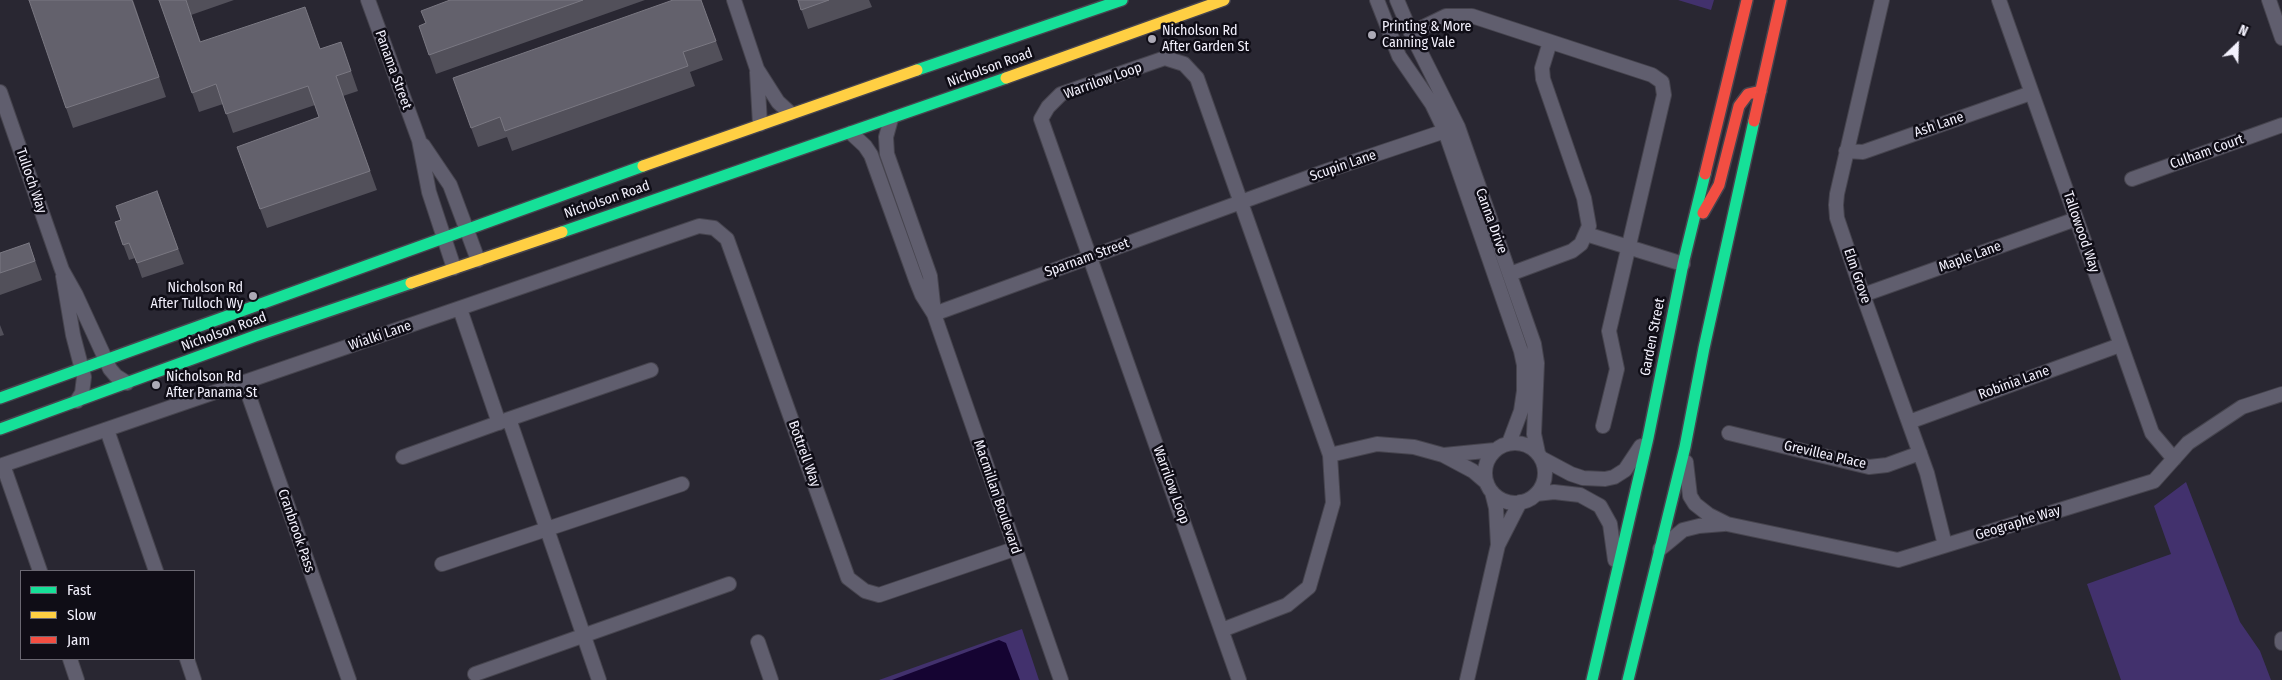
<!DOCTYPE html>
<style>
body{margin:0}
#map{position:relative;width:2282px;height:680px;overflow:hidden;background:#292732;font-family:"Fira Sans Condensed",sans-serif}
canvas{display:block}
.legend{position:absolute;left:20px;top:570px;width:175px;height:90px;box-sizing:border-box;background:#0f0d16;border:1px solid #6a6872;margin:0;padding:6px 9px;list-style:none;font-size:15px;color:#f3f1fd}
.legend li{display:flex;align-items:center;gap:10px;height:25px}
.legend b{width:25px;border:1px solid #6a6872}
.north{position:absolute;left:2212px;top:20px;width:50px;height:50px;-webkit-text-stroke:4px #0f0d16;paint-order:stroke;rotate:24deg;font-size:14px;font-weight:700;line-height:20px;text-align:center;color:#f3f1fd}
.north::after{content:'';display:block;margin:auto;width:18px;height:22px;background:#f3f1fd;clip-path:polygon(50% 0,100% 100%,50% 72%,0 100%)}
</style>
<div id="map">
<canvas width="2282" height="680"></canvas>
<ul class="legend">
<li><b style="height:6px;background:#16e098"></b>Fast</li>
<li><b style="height:6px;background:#ffcf43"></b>Slow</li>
<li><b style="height:6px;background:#f24e42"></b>Jam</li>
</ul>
<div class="north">N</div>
</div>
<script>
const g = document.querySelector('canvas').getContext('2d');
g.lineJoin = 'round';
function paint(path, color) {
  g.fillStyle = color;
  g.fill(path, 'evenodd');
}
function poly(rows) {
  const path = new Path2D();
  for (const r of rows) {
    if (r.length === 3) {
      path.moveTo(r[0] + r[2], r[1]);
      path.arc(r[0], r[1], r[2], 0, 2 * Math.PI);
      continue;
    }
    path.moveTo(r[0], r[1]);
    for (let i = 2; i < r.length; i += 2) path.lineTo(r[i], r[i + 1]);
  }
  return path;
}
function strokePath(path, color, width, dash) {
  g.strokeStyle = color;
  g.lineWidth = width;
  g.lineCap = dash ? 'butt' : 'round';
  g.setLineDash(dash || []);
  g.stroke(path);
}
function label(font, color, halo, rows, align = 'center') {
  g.font = font + ' "Fira Sans Condensed",sans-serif';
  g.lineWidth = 5;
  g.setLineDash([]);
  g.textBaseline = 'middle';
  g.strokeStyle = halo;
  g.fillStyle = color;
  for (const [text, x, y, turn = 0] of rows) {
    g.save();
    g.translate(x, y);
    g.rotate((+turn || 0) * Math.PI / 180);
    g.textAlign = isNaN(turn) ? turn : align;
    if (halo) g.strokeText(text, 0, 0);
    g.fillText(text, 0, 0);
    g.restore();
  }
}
const green = poly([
 [1678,0,1714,0,1711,10],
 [2186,482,2240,622,2260,651,2271,680,2121,680,2087,584,2171,554,2154,506],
 [1022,629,1039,680,879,680]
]);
const water = poly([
 [999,640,1006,643,1020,680,892,680]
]);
const street = poly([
 [368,0,419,140,429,192,454,268],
 [734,0,757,69,778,102,790,113],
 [1377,0,1399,56,1432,104,1445,131,1521,351,1524,365,1524,391,1521,411,1509,443],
 [1397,0,1411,33,1458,127,1534,344,1537,363,1534,434,1538,453],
 [1882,0,1837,194,1836,205,1837,218,1863,295,1927,473,1945,545],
 [1999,0,2152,433,2174,459],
 [2269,0,2282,38],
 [1411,33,1446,16,1472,16,1652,75,1662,82,1664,95,1609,331,1617,369,1603,426],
 [757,72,760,124],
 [0,92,62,270,76,295,110,369,116,376,127,383],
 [891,119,886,137,887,154,930,276,934,313],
 [851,133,865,146,871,155,916,280,922,295,934,314,1061,680],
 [423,145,450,185,478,260],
 [1846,151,1863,152,2031,93],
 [2132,179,2282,125],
 [1586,234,1683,264],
 [1510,274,1572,251,1581,244,1589,226,1584,198,1543,79,1542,68,1550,42],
 [63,276,73,335,84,377,82,393,77,401],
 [1863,295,2076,219],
 [460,309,499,423],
 [934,314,1326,171,1445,131],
 [244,382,349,680],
 [509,419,651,370],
 [1909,422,2120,345],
 [107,430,156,571],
 [1729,433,1869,467,1887,465,1920,453],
 [1515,473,30],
 [1330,455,1377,444,1414,447,1443,455,1473,471,1487,483],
 [1444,455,1495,450],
 [403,457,509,419,599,680],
 [1541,458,1571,474,1583,478,1605,479,1614,477,1625,470,1641,446],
 [1686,462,1690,496,1695,504,1709,515,1727,524,1898,560,2154,481,2188,443,2242,407,2282,394],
 [3,465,40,571],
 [0,466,699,226,714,228,727,239,848,578,865,591,879,595,1014,549],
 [1492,492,1496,508,1498,545],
 [1536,494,1554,492,1580,495,1600,506,1610,524,1615,560],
 [1660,549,1683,530,1699,526,1724,524],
 [442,564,682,484],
 [1222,630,1287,605,1309,587,1333,503,1330,455,1197,78,1184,64,1165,58,1061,94,1048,107,1041,119,1239,680],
 [2282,639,2282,643],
 [758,642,771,680],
 [70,659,77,680],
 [187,659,194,680],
 [475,674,729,584],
 [1467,680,1498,545,1520,502]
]);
const fast = poly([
 [917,70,1122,0],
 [562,232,1006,78],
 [0,398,643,166],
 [0,429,255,336,411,283],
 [1592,680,1648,438,1683,264,1705,174],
 [1628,680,1685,447,1704,348,1754,121]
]);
const slow = poly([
 [1006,78,1224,0],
 [643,166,917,70],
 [411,283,562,232]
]);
const jam = poly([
 [1754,121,1781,0],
 [1705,174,1747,0],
 [1703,213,1719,185,1739,106,1748,94,1761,91]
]);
const wall = poly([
 [133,0,166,97,73,128,66,108],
 [159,0,234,0,191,15,201,42,320,49,341,42,358,91,343,96,377,190,267,228,237,147,319,117,315,105,233,133,223,104,199,112],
 [450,0,645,0,436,74,419,26,426,23],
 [701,0,723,60,690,72,695,86,512,151,507,137,478,147,453,78],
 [798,0,869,0,872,7,808,29],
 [157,191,184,264,142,278,135,258,129,260,115,222,121,220],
 [29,243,42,280,0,295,0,253],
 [0,325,4,335,0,336]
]);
const building = poly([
 [29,0,132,0,159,77,66,108,29,0],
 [159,0,186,0,200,42,305,7,320,49,341,42,351,71,336,76,370,171,260,209,237,147,319,117,308,86,226,114,216,84,192,93,159,0],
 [450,0,583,0,429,55,419,26,426,23,421,11,450,0],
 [673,0,701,0,716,41,683,52,688,66,505,131,500,117,471,128,453,78,673,0],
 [798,0,829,0,801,10,798,0],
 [157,191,178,249,137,263,129,243,123,245,115,222,121,220,116,206,157,191],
 [29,243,35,261,0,273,0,253,29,243]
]);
const markers = [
 [1372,35,5,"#acaab6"],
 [1152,39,5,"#acaab6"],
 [253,296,5,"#acaab6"],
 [156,385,5,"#acaab6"]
];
const poiNames = [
 ["Printing & More",1382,27],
 ["Canning Vale",1382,43],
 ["Nicholson Rd",1162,31],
 ["After Garden St",1162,47],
 ["Nicholson Rd",243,288,"right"],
 ["After Tulloch Wy",243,304,"right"],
 ["Nicholson Rd",166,377],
 ["After Panama St",166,393]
];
const streetNames = [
 ["Nicholson Road",990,68,-20],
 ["Panama Street",393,70,70],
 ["Warrilow Loop",1103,81,-20],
 ["Ash Lane",1939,125,-19],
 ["Culham Court",2207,152,-20],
 ["Scupin Lane",1343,166,-19],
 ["Tulloch Way",31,181,71],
 ["Nicholson Road",607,200,-19],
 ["Canna Drive",1491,221,70],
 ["Tallowood Way",2081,232,71],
 ["Maple Lane",1970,257,-20],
 ["Sparnam Street",1087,258,-20],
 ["Elm Grove",1857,276,71],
 ["Nicholson Road",224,332,-20],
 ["Wialki Lane",380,336,-19],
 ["Garden Street",1653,337,-79],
 ["Robinia Lane",2014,383,-20],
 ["Bottrell Way",804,454,70],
 ["Grevillea Place",1825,455,13],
 ["Warrilow Loop",1171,485,70],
 ["Macmillan Boulevard",997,497,71],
 ["Geographe Way",2018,523,-17],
 ["Cranbrook Pass",296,531,71]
];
paint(green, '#42316d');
paint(water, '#150432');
strokePath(street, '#46444e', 16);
strokePath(fast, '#46444e', 14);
strokePath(slow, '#46444e', 14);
strokePath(jam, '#46444e', 14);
strokePath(street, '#605e6e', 14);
strokePath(fast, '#16e098', 11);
strokePath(slow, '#ffcf43', 11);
strokePath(jam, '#f24e42', 11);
paint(wall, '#52505a');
paint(building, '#63616c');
strokePath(building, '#7a7882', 1);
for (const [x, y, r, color] of markers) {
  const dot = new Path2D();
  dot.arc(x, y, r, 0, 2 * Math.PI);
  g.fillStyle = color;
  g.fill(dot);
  strokePath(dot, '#0f0d16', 2);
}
label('14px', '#f3f1fd', '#0f0d16', poiNames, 'left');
label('14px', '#f3f1fd', '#0f0d16', streetNames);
</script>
